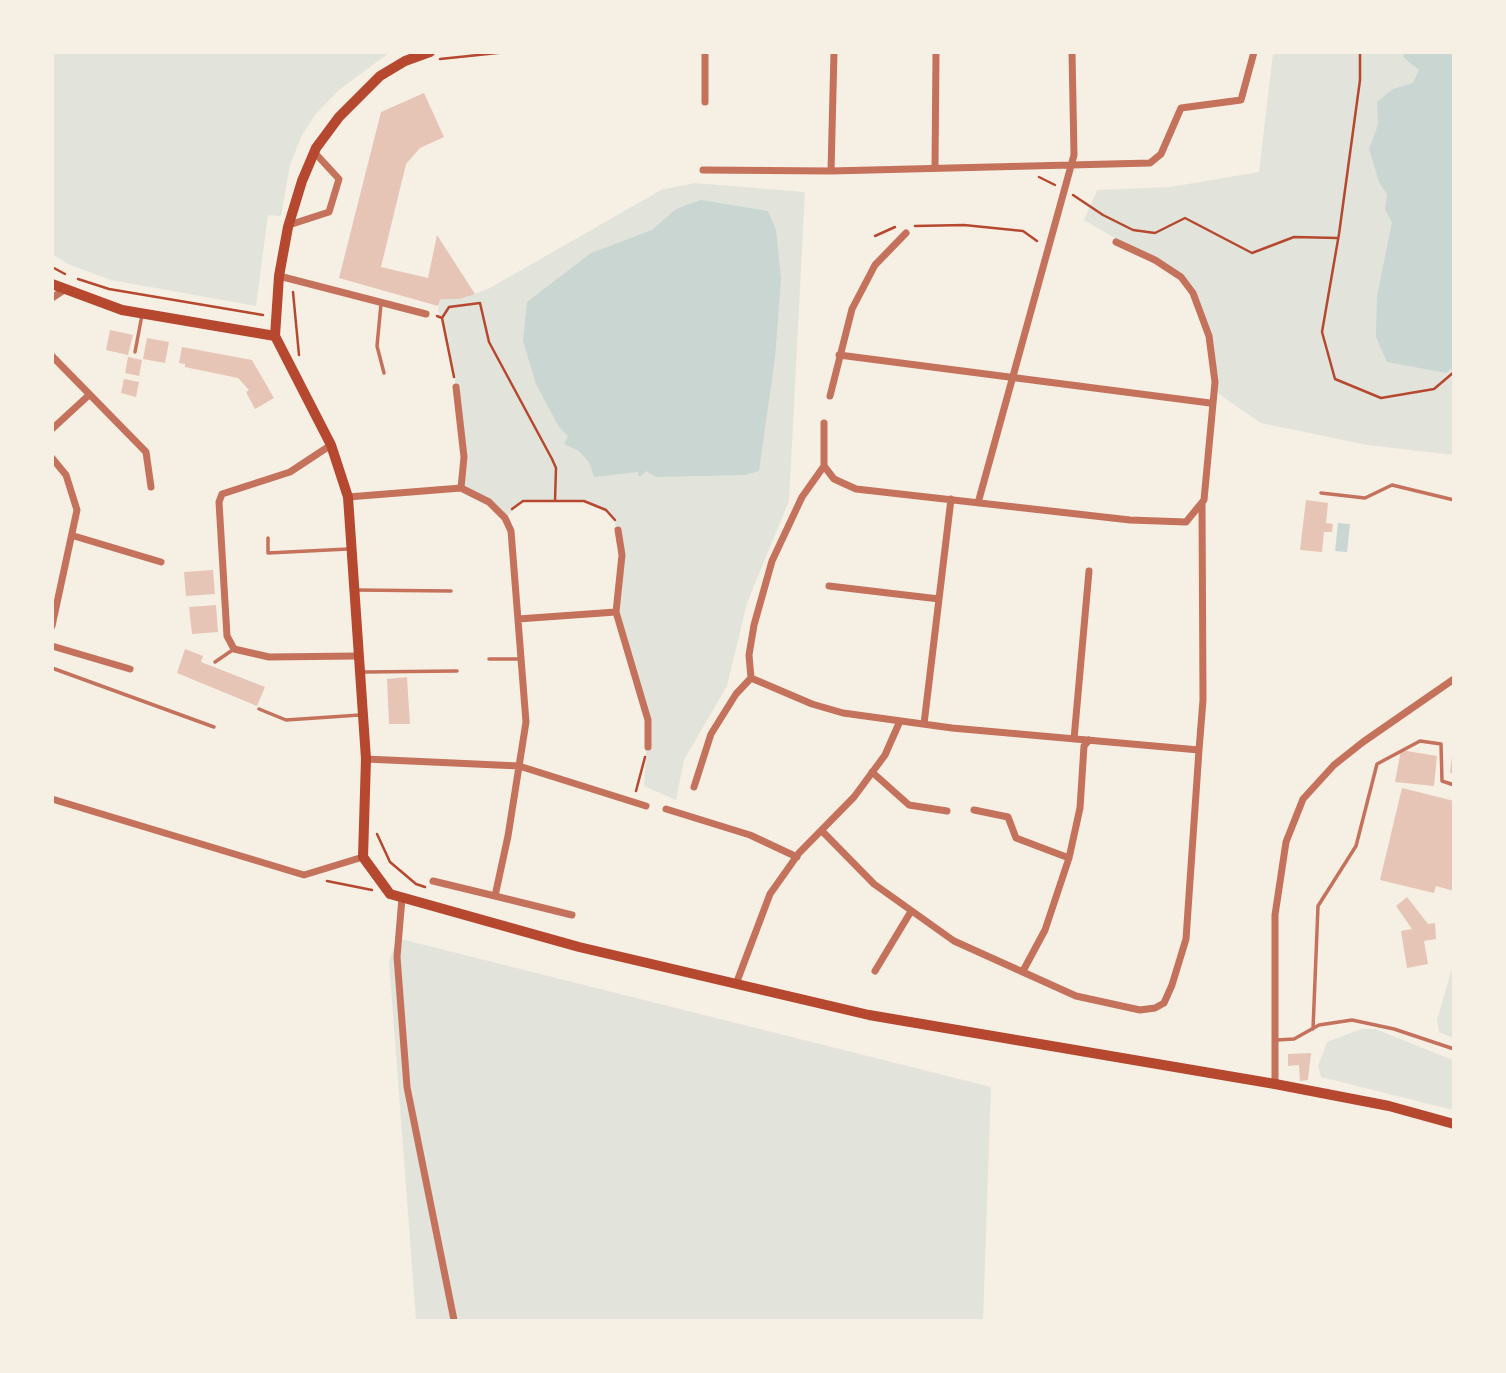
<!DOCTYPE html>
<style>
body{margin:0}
#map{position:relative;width:1506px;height:1373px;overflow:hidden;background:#f6efe4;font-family:"PT Sans Narrow",sans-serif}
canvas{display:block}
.frame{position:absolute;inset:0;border:54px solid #f6efe4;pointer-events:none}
</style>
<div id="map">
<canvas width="1506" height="1373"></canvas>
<div class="frame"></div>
</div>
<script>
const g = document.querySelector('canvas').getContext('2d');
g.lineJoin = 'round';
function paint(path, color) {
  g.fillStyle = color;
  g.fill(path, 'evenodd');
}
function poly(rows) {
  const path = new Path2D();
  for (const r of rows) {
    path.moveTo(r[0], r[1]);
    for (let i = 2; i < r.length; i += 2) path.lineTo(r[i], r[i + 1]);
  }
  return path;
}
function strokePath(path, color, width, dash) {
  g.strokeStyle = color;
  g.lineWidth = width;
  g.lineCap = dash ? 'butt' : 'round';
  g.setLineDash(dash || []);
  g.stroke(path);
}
const green = poly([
 [52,53,53,52,389,53,339,90,315,115,301,137,290,165,281,216,268,215,256,306,111,280,70,265,53,255],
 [1273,53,1453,53,1453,455,1367,445,1261,423,1213,390,1215,363,1201,314,1181,277,1084,220,1097,190,1170,187,1259,172],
 [694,183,805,192,789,501,747,603,727,686,684,760,676,800,644,786,648,720,616,612,621,580,615,520,606,510,584,501,523,501,505,518,489,502,461,488,461,416,450,353,438,309,441,299,460,299,488,289,661,190],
 [397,938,991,1087,983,1320,416,1320,389,961],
 [1453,965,1453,1038,1439,1032,1437,1020],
 [1361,1029,1375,1029,1453,1060,1453,1110,1321,1077,1318,1066,1327,1042]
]);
const water = poly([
 [1404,53,1453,53,1454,366,1446,373,1387,362,1376,337,1377,296,1392,222,1385,210,1387,194,1379,182,1369,149,1378,125,1377,102,1393,89,1413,83,1419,70,1403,57],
 [701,200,768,211,776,230,781,279,775,358,759,471,745,475,656,477,646,471,641,476,638,476,638,472,594,477,589,462,579,451,564,444,568,436,559,427,536,384,523,341,527,302,591,253,652,230,676,209],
 [1338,523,1350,524,1347,552,1335,551]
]);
const building = poly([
 [424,93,444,137,420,148,406,164,381,267,428,278,437,235,475,294,460,299,441,299,438,306,339,278,381,112],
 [110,330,133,335,128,355,106,350],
 [147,338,169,342,165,363,143,359],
 [182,347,252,360,274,398,255,409,246,392,249,390,238,378,185,367,185,364,179,363],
 [128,357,142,360,139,376,125,373],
 [124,379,139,382,136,397,121,393],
 [1306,500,1328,503,1326,523,1333,524,1332,532,1324,532,1322,552,1300,550],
 [213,570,215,594,186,596,184,572],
 [216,605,218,632,192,634,189,607],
 [185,649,203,656,201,662,265,687,257,706,177,673],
 [407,677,410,724,389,724,387,679],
 [1401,750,1437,756,1434,786,1395,782],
 [1452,756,1454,756,1454,773,1450,773],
 [1402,788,1454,801,1454,891,1436,886,1434,893,1380,880],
 [1407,897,1428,924,1435,923,1436,939,1424,941,1428,964,1407,968,1401,931,1412,929,1396,906],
 [1311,1053,1308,1080,1300,1081,1299,1065,1288,1066,1288,1054]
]);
const path = poly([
 [521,52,550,52],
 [1360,52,1360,80,1339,234,1322,332,1335,379,1381,398,1434,389,1454,372],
 [440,59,507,52],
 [1039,177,1055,185],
 [1073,195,1103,215,1133,230,1155,233,1185,218,1252,253,1294,237,1338,238],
 [915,226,964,225,1023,231,1037,241],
 [875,236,895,227],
 [52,267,65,274],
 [78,279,109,289,263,315],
 [293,292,299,355],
 [437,316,442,318,454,377],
 [442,318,449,307,480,303,489,342,552,459,556,468,555,501],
 [512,509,523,501,584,501,606,510,615,520],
 [636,791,645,757],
 [377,834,390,862,416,884,425,887],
 [327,881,372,890]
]);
const service = poly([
 [381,304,377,346,384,373],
 [135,352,142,315],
 [1321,493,1365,498,1392,485,1454,500],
 [268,538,268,553,348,549],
 [355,590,451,591],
 [489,659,520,659],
 [215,662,234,649],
 [52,668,214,727],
 [363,672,457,671],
 [259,709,286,720,360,715],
 [1313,1029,1318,906,1356,846,1377,764,1420,741,1441,744,1442,781,1454,785],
 [1276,1040,1294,1039,1319,1025,1352,1020,1394,1029,1454,1049]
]);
const minor = poly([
 [705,52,705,102],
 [935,168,936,52],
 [703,170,831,171,1150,163,1161,154,1181,108,1241,100,1254,52],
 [831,171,834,52],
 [289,225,329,212,339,179,315,153],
 [279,276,426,314],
 [52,298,64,290],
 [839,355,1210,403],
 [52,356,146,452,151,487],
 [456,387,464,457,461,488],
 [830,396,852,309,875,265,906,233],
 [52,429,89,395],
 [331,445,290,472,222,494,219,502,227,636,234,649,269,657,356,656],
 [52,458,66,475,77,510,52,626],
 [824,466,834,479,856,489,1130,520,1186,522,1204,500,1215,382,1209,336,1193,293,1181,277,1155,260,1116,242],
 [824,466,824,423],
 [348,497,461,488,489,502,505,518,511,531,526,722,508,836,495,896,572,915],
 [978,503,1074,155,1072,52],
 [618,530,622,555,616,612,648,720,648,747],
 [74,536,161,562],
 [829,586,939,599],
 [518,619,616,612],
 [52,646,130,669],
 [751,678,812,704,843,713,952,728,1199,750,1203,700,1202,504],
 [924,724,951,499],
 [1074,739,1089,571],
 [366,759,519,766,646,806],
 [872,772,909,805,947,811],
 [694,787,711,734,736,694,751,678,749,655,754,625,772,561,802,497,824,466],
 [52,799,304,875,363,857],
 [666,809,750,835,797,857],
 [974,810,1008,817,1016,838,1069,858],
 [823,832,874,884,954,941,1076,996,1140,1010,1155,1008,1164,1003,1172,985,1186,939,1199,750],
 [433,881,495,896],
 [402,898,397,957,407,1087,454,1320],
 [875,971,910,913],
 [1023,971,1045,930,1069,858,1080,808,1084,746,1089,740],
 [736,984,770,894,799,853,854,797,885,755,900,721],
 [1275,1084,1275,915,1286,842,1303,799,1334,765,1363,742,1454,679]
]);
const secondary = poly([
 [430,52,405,61,380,76,339,117,316,148,302,181,288,227,279,276,275,336,331,445,348,497,366,759,363,857,390,894,579,947,869,1015,1275,1084,1389,1106,1454,1124],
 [52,284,122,310,275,336]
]);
paint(green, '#e2e4dc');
paint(water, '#c9d6d2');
paint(building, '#e6c5b7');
strokePath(path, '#b5482f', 2.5);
strokePath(service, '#c5725c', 3.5);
strokePath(minor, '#c5725c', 7);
strokePath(secondary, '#b5482f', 10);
</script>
